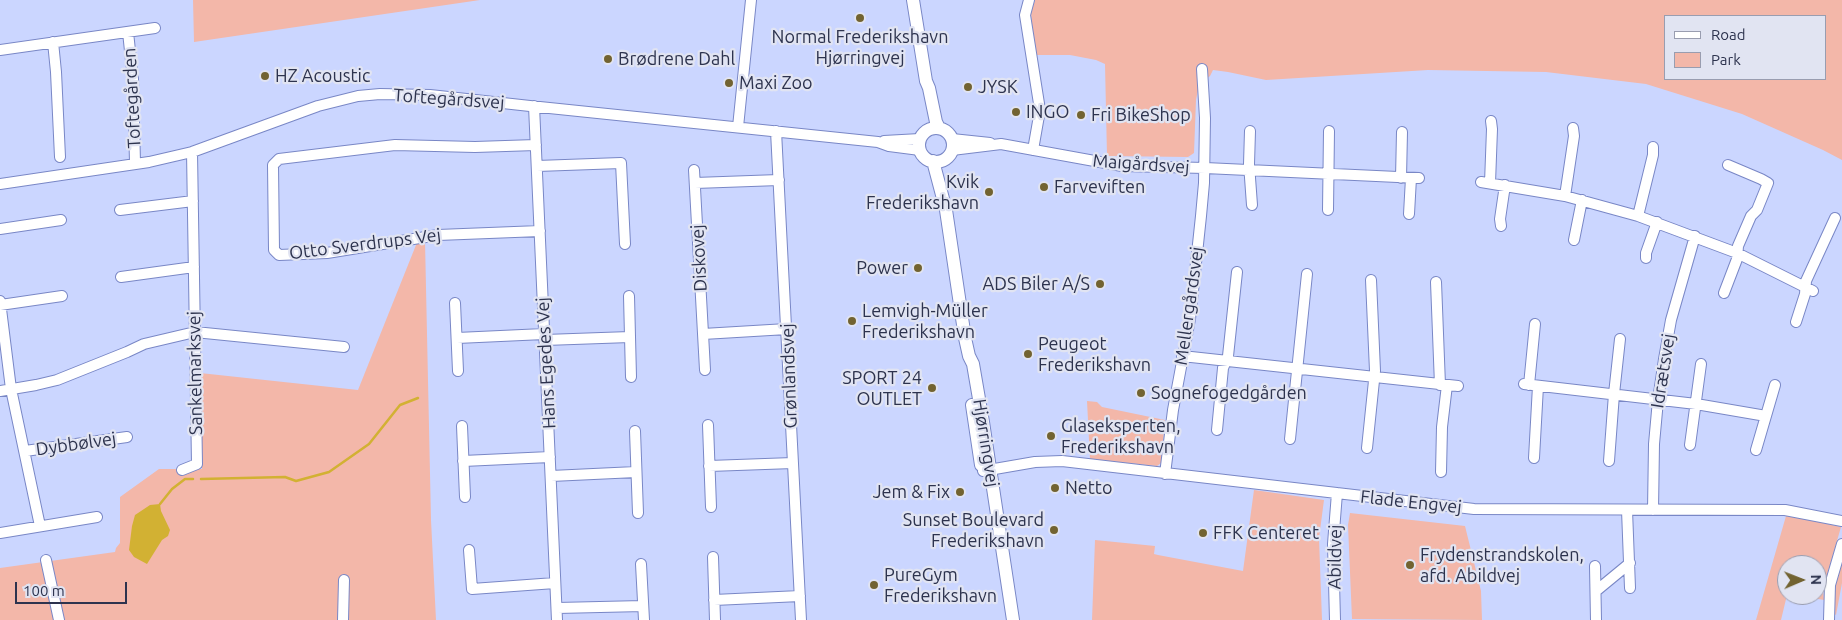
<!DOCTYPE html>
<meta charset="utf-8">
<style>
body{margin:0}
#map{position:relative;width:1842px;height:620px;overflow:hidden;background:#cbd6ff;font-family:Ubuntu,sans-serif}
canvas{display:block}
.legend{position:absolute;left:1664px;top:15px;width:162px;height:65px;box-sizing:border-box;background:#e1e4f2;border:1px solid #999db0;margin:0;padding:6px 9px;list-style:none;font-size:15px;color:#2d334e}
.legend li{display:flex;align-items:center;gap:10px;height:25px}
.legend b{width:25px;border:1px solid #999db0}
.north{position:absolute;left:1777px;top:555px;width:50px;height:50px;box-sizing:border-box;background:#e1e4f2;border:1px solid #999db0;border-radius:50%;rotate:89deg;font-size:14px;font-weight:700;line-height:20px;text-align:center;color:#2d334e}
.north::after{content:'';display:block;margin:auto;width:18px;height:22px;background:#726331;clip-path:polygon(50% 0,100% 100%,50% 72%,0 100%)}
.scale{position:absolute;left:15px;top:582px;width:112px;height:22px;box-sizing:border-box;border:2px solid #2d334e;border-top:0;padding-left:6px;font-size:15px;line-height:18px;white-space:nowrap;color:#2d334e;-webkit-text-stroke:4px #e1e4f2;paint-order:stroke}
</style>
<div id="map">
<canvas width="1842" height="620"></canvas>
<ul class="legend">
<li><b style="height:6px;background:#fff"></b>Road</li>
<li><b style="height:14px;background:#f3b7a9"></b>Park</li>
</ul>
<div class="north">N</div>
<div class="scale">100 m</div>
</div>
<script>
const g = document.querySelector('canvas').getContext('2d');
g.lineJoin = 'round';
function paint(path, color) {
  g.fillStyle = color;
  g.fill(path, 'evenodd');
}
function poly(rows) {
  const path = new Path2D();
  for (const r of rows) {
    if (r.length === 3) {
      path.moveTo(r[0] + r[2], r[1]);
      path.arc(r[0], r[1], r[2], 0, 2 * Math.PI);
      continue;
    }
    path.moveTo(r[0], r[1]);
    for (let i = 2; i < r.length; i += 2) path.lineTo(r[i], r[i + 1]);
  }
  return path;
}
function strokePath(path, color, width, dash) {
  g.strokeStyle = color;
  g.lineWidth = width;
  g.lineCap = dash ? 'butt' : 'round';
  g.setLineDash(dash || []);
  g.stroke(path);
}
function label(font, color, halo, rows, align = 'center') {
  g.font = font + ' Ubuntu,sans-serif';
  g.lineWidth = 4.5;
  g.setLineDash([]);
  g.textBaseline = 'middle';
  g.strokeStyle = halo;
  g.fillStyle = color;
  for (const [text, x, y, turn = 0] of rows) {
    g.save();
    g.translate(x, y);
    g.rotate((+turn || 0) * Math.PI / 180);
    g.textAlign = isNaN(turn) ? turn : align;
    if (halo) g.strokeText(text, 0, 0);
    g.fillText(text, 0, 0);
    g.restore();
  }
}
const green = poly([
 [193,0,480,0,194,42],
 [1035,0,1842,0,1842,160,1823,150,1742,114,1646,84,1546,72,1428,70,1266,80,1228,72,1213,70,1210,76,1199,85,1196,100,1194,153,1188,157,1107,156,1105,64,1096,60,1070,55,1035,55,1031,13],
 [1666,16,1826,16,1826,79,1666,79],
 [418,240,425,241,431,520,436,620,0,620,0,568,115,552,116,548,120,543,120,497,159,469,202,469,200,373,358,390],
 [1087,401,1097,402,1102,407,1165,420,1161,463,1157,466,1090,459],
 [1254,490,1324,500,1319,538,1322,620,1092,620,1095,540,1155,546,1154,554,1158,555,1243,571],
 [1350,513,1465,526,1481,591,1482,620,1352,619,1348,525],
 [1786,516,1811,520,1841,527,1823,589,1824,600,1795,595,1817,595,1817,565,1787,565,1787,595,1781,620,1756,620],
 [1842,556,1842,583,1836,615,1833,613,1833,587]
]);
const water = poly([
 [160,504,161,511,170,530,168,536,162,540,147,564,134,557,129,550,132,526,135,515,150,505]
]);
const stream = poly([
 [201,479,285,477,296,481,329,472,369,444,400,405,418,398],
 [160,504,172,489,185,479,193,479]
]);
const minor = poly([
 [1029,0,1025,15,1040,110,1033,150],
 [128,32,133,79,135,163],
 [53,42,56,72,60,157],
 [0,50,155,28],
 [534,106,557,620],
 [738,127,751,0],
 [776,131,801,620],
 [1250,131,1249,164,1252,205],
 [952,139,990,143],
 [884,141,920,139],
 [536,145,475,147,395,145,279,159,273,165,274,250,279,255,327,253,438,235,540,231],
 [952,150,1001,144,1122,166,1205,168,1419,178],
 [537,166,621,163,625,244],
 [694,170,705,370],
 [1401,178,1402,132],
 [1481,182,1565,196,1638,216,1737,253,1813,291],
 [695,183,779,180],
 [1490,183,1492,129,1491,121],
 [0,184,149,162,192,152,318,106,358,96,380,94,430,95,530,106,878,142,889,146,920,150],
 [1565,196,1574,136,1573,128],
 [120,210,193,201],
 [1328,210,1329,131],
 [1409,214,1411,178],
 [1638,216,1653,155,1653,147],
 [1501,226,1500,219,1505,185],
 [0,229,61,220],
 [1574,240,1582,200],
 [1646,258,1646,253,1657,222],
 [121,277,194,267],
 [1436,282,1440,385],
 [1724,293,1737,259,1738,246,1751,216,1757,210,1768,183,1761,179,1728,165],
 [629,296,631,377],
 [0,301,11,389,40,526],
 [455,303,458,371],
 [0,305,62,296],
 [1796,322,1805,294,1806,281,1835,218],
 [703,334,787,329],
 [457,338,544,334],
 [545,340,630,337],
 [1182,356,1458,386],
 [1524,384,1696,404,1766,416],
 [1529,385,1535,324],
 [0,391,36,385,57,380,127,352,144,344,195,332,344,347],
 [708,425,711,507],
 [462,426,465,497],
 [1217,430,1223,368,1228,356,1237,272],
 [635,431,638,513],
 [1290,439,1307,274],
 [1690,445,1701,364],
 [1367,448,1375,371,1371,280],
 [1756,450,1775,385],
 [25,451,127,437],
 [1534,458,1538,386],
 [463,461,550,457],
 [1609,461,1614,394,1620,339],
 [709,466,793,463],
 [182,470,197,464,192,152],
 [983,471,1035,462,1062,461,1474,509,1785,510,1842,521],
 [1441,472,1442,427,1447,385],
 [1165,474,1173,410,1190,319,1201,216,1204,183,1205,118,1202,69],
 [551,476,636,472],
 [1627,510,1630,588],
 [1653,510,1654,444,1658,400,1664,359,1671,320,1695,236],
 [0,533,97,517],
 [469,550,472,589,555,583],
 [713,557,715,620],
 [46,560,59,620],
 [641,564,644,620],
 [1595,566,1596,620],
 [1596,591,1630,563],
 [714,600,800,596],
 [557,608,643,606],
 [343,620,344,580],
 [1335,620,1333,544,1337,493],
 [1829,620,1830,585,1842,544]
]);
const major = poly([
 [913,0,926,81,929,88,936,122,939,128],
 [936,145,17],
 [933,161,946,210,965,338,969,356,973,364,983,422,1013,620],
 [972,405,981,465]
]);
const markers = [
 [860,18,5,"#726331"],
 [608,59,5,"#726331"],
 [265,76,5,"#726331"],
 [729,83,5,"#726331"],
 [968,87,5,"#726331"],
 [1016,112,5,"#726331"],
 [1081,115,5,"#726331"],
 [1044,187,5,"#726331"],
 [989,192,5,"#726331"],
 [918,268,5,"#726331"],
 [1100,284,5,"#726331"],
 [852,321,5,"#726331"],
 [1028,354,5,"#726331"],
 [932,388,5,"#726331"],
 [1141,393,5,"#726331"],
 [1051,436,5,"#726331"],
 [1055,488,5,"#726331"],
 [960,492,5,"#726331"],
 [1054,530,5,"#726331"],
 [1203,533,5,"#726331"],
 [1410,565,5,"#726331"],
 [874,585,5,"#726331"]
];
const poiNames = [
 ["Normal Frederikshavn",860,37,"center"],
 ["Hjørringvej",860,58,"center"],
 ["Brødrene Dahl",618,59],
 ["HZ Acoustic",275,76],
 ["Maxi Zoo",739,83],
 ["JYSK",978,87],
 ["INGO",1026,112],
 ["Fri BikeShop",1091,115],
 ["Kvik",979,182,"right"],
 ["Frederikshavn",979,203,"right"],
 ["Farveviften",1054,187],
 ["Power",908,268,"right"],
 ["ADS Biler A/S",1090,284,"right"],
 ["Lemvigh-Müller",862,311],
 ["Frederikshavn",862,332],
 ["Peugeot",1038,344],
 ["Frederikshavn",1038,365],
 ["SPORT 24",922,378,"right"],
 ["OUTLET",922,399,"right"],
 ["Sognefogedgården",1151,393],
 ["Glaseksperten,",1061,426],
 ["Frederikshavn",1061,447],
 ["Netto",1065,488],
 ["Jem & Fix",950,492,"right"],
 ["Sunset Boulevard",1044,520,"right"],
 ["Frederikshavn",1044,541,"right"],
 ["FFK Centeret",1213,533],
 ["Frydenstrandskolen,",1420,555],
 ["afd. Abildvej",1420,576],
 ["PureGym",884,575],
 ["Frederikshavn",884,596]
];
const streetNames = [
 ["Toftegården",132,98,-93],
 ["Toftegårdsvej",449,99,4],
 ["Maigårdsvej",1141,164,4],
 ["Otto Sverdrups Vej",365,244,-7],
 ["Diskovej",699,258,-93],
 ["Mellergårdsvej",1189,306,-82],
 ["Hans Egedes Vej",546,363,-93],
 ["Idrætsvej",1663,371,-81],
 ["Sankelmarksvej",195,373,-91],
 ["Grønlandsvej",789,376,-92],
 ["Hjørringvej",986,443,81],
 ["Dybbølvej",76,444,-8],
 ["Flade Engvej",1411,502,6],
 ["Abildvej",1335,557,-89]
];
paint(green, '#f3b7a9');
paint(water, '#d2b133');
strokePath(stream, '#d2b133', 2.5);
strokePath(minor, '#7987c6', 12);
strokePath(major, '#7987c6', 14);
strokePath(minor, '#fff', 10);
strokePath(major, '#fff', 12);
for (const [x, y, r, color] of markers) {
  const dot = new Path2D();
  dot.arc(x, y, r, 0, 2 * Math.PI);
  g.fillStyle = color;
  g.fill(dot);
  strokePath(dot, '#e1e4f2', 2);
}
label('18px', '#2d334e', '#e1e4f2', poiNames, 'left');
label('18px', '#2d334e', '#e1e4f2', streetNames);
</script>
